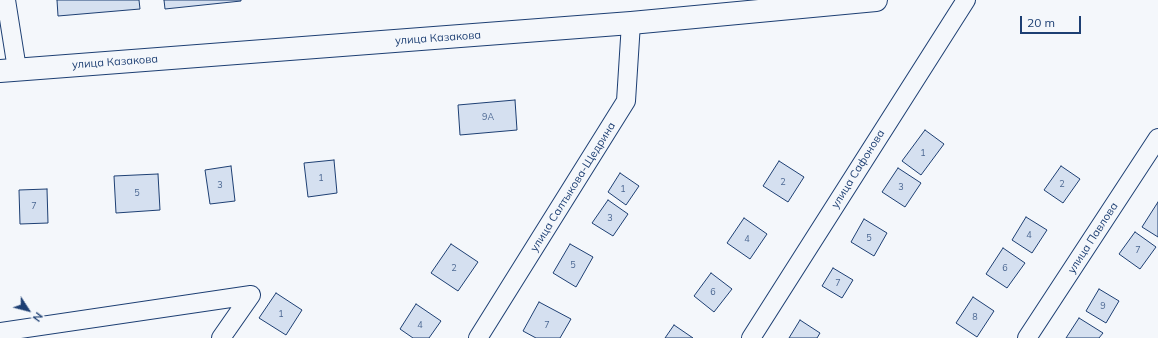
<!DOCTYPE html>
<meta charset="utf-8">
<style>
body{margin:0}
#map{position:relative;width:1158px;height:338px;overflow:hidden;background:#f4f7fb;font-family:Mulish,sans-serif}
canvas{display:block}
.north{position:absolute;left:8px;top:290px;width:40px;height:40px;-webkit-text-stroke:3px #f4f7fb;paint-order:stroke;rotate:126deg;font-size:11px;font-weight:700;line-height:16px;text-align:center;color:#1d3f73}
.north::after{content:'';display:block;margin:auto;width:14px;height:18px;background:#1d3f73;clip-path:polygon(50% 0,100% 100%,50% 72%,0 100%)}
.scale{position:absolute;left:1020px;top:16px;width:61px;height:18px;box-sizing:border-box;border:2px solid #1d3f73;border-top:0;padding-left:5px;font-size:12px;line-height:14px;white-space:nowrap;color:#1d3f73;-webkit-text-stroke:3px #f4f7fb;paint-order:stroke}
</style>
<div id="map">
<canvas width="1158" height="338"></canvas>
<div class="north">N</div>
<div class="scale">20 m</div>
</div>
<script>
const g = document.querySelector('canvas').getContext('2d');
g.lineJoin = 'round';
function paint(path, color) {
  g.fillStyle = color;
  g.fill(path, 'evenodd');
}
function poly(rows) {
  const path = new Path2D();
  for (const r of rows) {
    path.moveTo(r[0], r[1]);
    for (let i = 2; i < r.length; i += 2) path.lineTo(r[i], r[i + 1]);
  }
  return path;
}
function strokePath(path, color, width, dash) {
  g.strokeStyle = color;
  g.lineWidth = width;
  g.lineCap = dash ? 'butt' : 'round';
  g.setLineDash(dash || []);
  g.stroke(path);
}
function label(font, color, halo, rows, align = 'center') {
  g.font = font + ' Mulish,sans-serif';
  g.lineWidth = 3;
  g.setLineDash([]);
  g.textBaseline = 'middle';
  g.strokeStyle = halo;
  g.fillStyle = color;
  for (const [text, x, y, turn = 0] of rows) {
    g.save();
    g.translate(x, y);
    g.rotate((+turn || 0) * Math.PI / 180);
    g.textAlign = isNaN(turn) ? turn : align;
    if (halo) g.strokeText(text, 0, 0);
    g.fillText(text, 0, 0);
    g.restore();
  }
}
const building = poly([
 [57,0,139,0,140,9,58,16,57,0],
 [164,0,241,0,241,1,165,9,164,0],
 [515,100,517,130,460,135,458,105,515,100],
 [925,130,944,144,921,175,902,161,925,130],
 [334,160,337,193,308,197,304,163,334,160],
 [779,161,804,177,788,202,763,186,779,161],
 [231,166,235,201,210,204,205,170,231,166],
 [1061,166,1080,179,1063,203,1044,190,1061,166],
 [898,168,921,183,905,207,882,192,898,168],
 [620,173,639,186,626,205,608,192,620,173],
 [158,174,160,210,116,213,114,176,158,174],
 [47,189,48,223,20,224,19,190,47,189],
 [608,200,628,214,613,236,592,223,608,200],
 [1158,202,1158,237,1142,227,1158,202],
 [1026,217,1047,230,1032,253,1012,240,1026,217],
 [744,218,767,234,750,259,727,243,744,218],
 [864,219,887,233,874,256,851,242,864,219],
 [1135,232,1156,247,1140,269,1119,254,1135,232],
 [451,244,478,262,458,291,431,273,451,244],
 [570,244,593,257,576,287,553,273,570,244],
 [1003,248,1025,263,1007,288,986,274,1003,248],
 [833,268,853,280,842,298,822,286,833,268],
 [711,273,732,289,714,312,694,296,711,273],
 [1099,289,1119,301,1106,323,1086,311,1099,289],
 [276,293,302,310,286,335,259,318,276,293],
 [973,297,994,311,977,337,956,323,973,297],
 [539,302,571,319,560,338,536,338,523,331,539,302],
 [416,304,441,321,429,338,413,338,400,329,416,304],
 [1079,318,1103,333,1099,338,1066,338,1079,318],
 [800,320,820,333,817,338,789,338,800,320],
 [674,325,693,338,665,338,674,325]
]);
const minor = poly([
 [6,0,17,69],
 [0,332,251,295],
 [221,338,251,295],
 [478,338,626,101,631,23],
 [751,338,966,0],
 [1027,338,1158,138]
]);
const secondary = poly([
 [0,71,631,23,876,0]
]);
const numberNames = [
 ["9А",488,117],
 ["1",923,153],
 ["1",321,178],
 ["2",783,182],
 ["2",1062,184],
 ["3",220,185],
 ["3",901,187],
 ["1",623,189],
 ["5",137,193],
 ["7",34,206],
 ["3",610,218],
 ["4",1029,235],
 ["5",869,238],
 ["4",747,239],
 ["7",1138,250],
 ["5",573,265],
 ["2",454,268],
 ["6",1005,268],
 ["7",838,283],
 ["6",713,292],
 ["9",1103,306],
 ["1",281,314],
 ["8",975,317],
 ["4",420,325],
 ["7",547,325]
];
const streetNames = [
 ["улица Казакова",438,38,-4],
 ["улица Казакова",115,62,-4],
 ["улица Сафонова",858,169,-58],
 ["улица Салтыкова-Щедрина",573,187,-58],
 ["улица Павлова",1093,238,-57]
];
paint(building, '#d5e0f0');
strokePath(building, '#1d3f73', 1);
strokePath(minor, '#1d3f73', 20);
strokePath(secondary, '#1d3f73', 24);
strokePath(minor, '#f4f7fb', 18);
strokePath(secondary, '#f4f7fb', 22);
label('9px', '#4b6792', null, numberNames);
label('11px', '#1d3f73', '#f4f7fb', streetNames);
</script>
